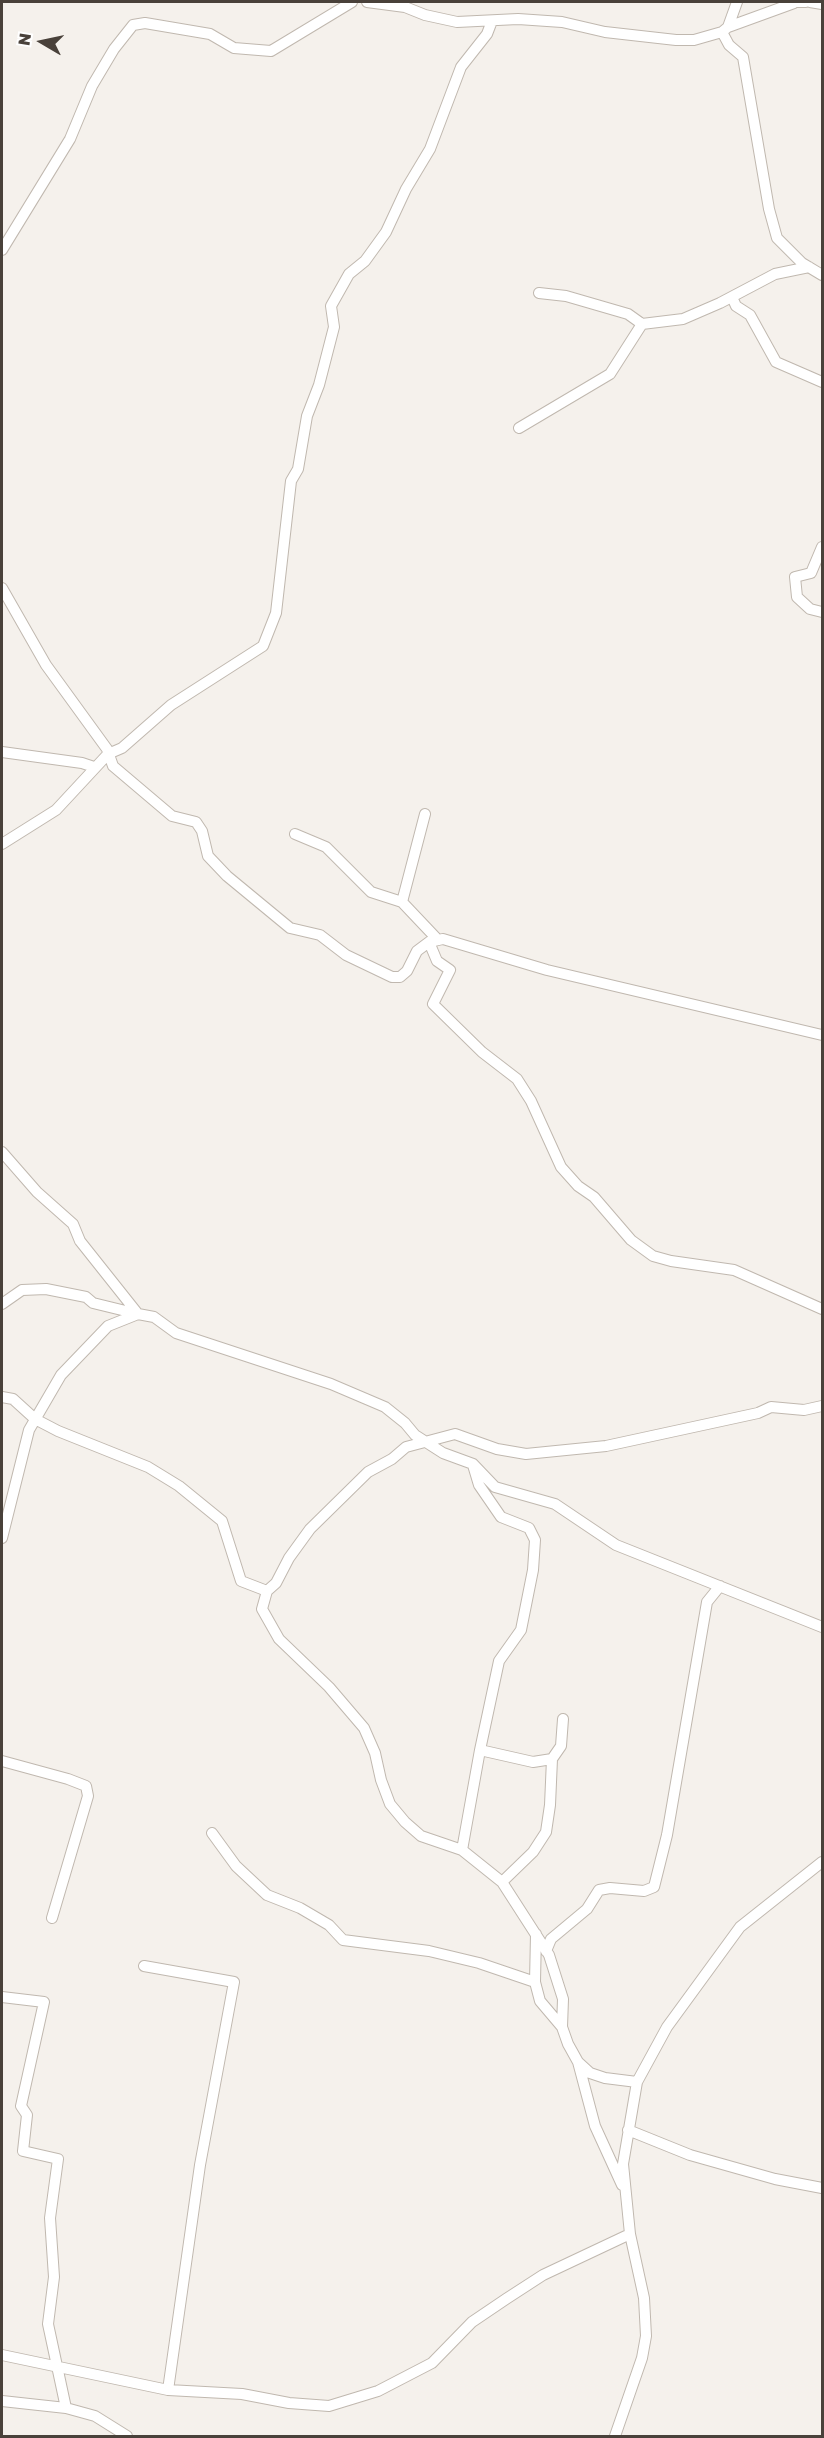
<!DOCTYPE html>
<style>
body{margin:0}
#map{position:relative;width:824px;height:2438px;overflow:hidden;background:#f5f1ec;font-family:"Golos Text",sans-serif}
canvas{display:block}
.frame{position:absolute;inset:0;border:3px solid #49413a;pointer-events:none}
.north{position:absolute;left:12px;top:12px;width:60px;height:60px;-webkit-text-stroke:4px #fff;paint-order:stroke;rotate:279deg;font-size:16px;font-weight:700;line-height:24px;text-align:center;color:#49413a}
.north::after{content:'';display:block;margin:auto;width:21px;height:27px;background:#49413a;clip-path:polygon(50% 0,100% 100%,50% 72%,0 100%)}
</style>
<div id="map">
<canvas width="824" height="2438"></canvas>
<div class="frame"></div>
<div class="north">N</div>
</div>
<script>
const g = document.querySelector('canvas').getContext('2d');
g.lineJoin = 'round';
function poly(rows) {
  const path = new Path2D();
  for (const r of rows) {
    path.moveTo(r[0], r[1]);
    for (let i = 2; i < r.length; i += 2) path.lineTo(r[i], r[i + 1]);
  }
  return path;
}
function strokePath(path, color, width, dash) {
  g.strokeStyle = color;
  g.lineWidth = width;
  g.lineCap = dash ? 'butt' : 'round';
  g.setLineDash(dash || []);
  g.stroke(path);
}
const minor = poly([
 [367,2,405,7,425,15,457,22,518,19,562,22,605,32,676,40,694,40,722,32,728,27,737,2],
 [790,2,806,2],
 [810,2,822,4],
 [728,27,794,3],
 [722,32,729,45,743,57,769,209,777,238,802,263,822,275],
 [2,250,70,139,92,86,114,49,133,25,145,23,210,34,234,48,271,51,352,2],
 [539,293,566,296,628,314,642,324],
 [732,297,736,306,750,315,776,362,822,382],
 [519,428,610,374,642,324,683,319,720,303,775,274,809,267],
 [822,547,811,573,795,577,797,597,810,609,822,612],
 [2,588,46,665,107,749,113,766,172,816,196,822,202,831,208,856,227,876,290,928,320,935,346,955,392,977,400,977,407,971,417,951,429,942,443,939,547,970,822,1035],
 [2,752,82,763,94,767],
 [295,834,326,847,371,892,402,902,438,940],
 [2,844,56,810,108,754,122,748,171,705,263,646,276,613,291,481,298,469,307,416,319,385,334,327,331,306,349,274,365,261,386,232,406,189,430,149,461,67,487,34,492,21],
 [402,902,425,814],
 [429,942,437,961,450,970,433,1004,482,1052,517,1079,531,1101,561,1167,578,1186,594,1197,631,1240,653,1256,671,1261,734,1270,822,1309],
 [2,1152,37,1192,73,1224,80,1241,138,1314],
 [2,1304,22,1290,46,1289,86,1297,93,1303,138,1314],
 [2,1397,13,1399,35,1419,58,1431,148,1467,179,1486,222,1521,241,1581,267,1591],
 [473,1465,479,1485,501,1517,529,1528,535,1540,533,1570,521,1630,499,1661,480,1750],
 [2,1538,29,1430,61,1375,108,1326,138,1314,154,1317,176,1333,331,1384,385,1407,405,1423,415,1435,443,1453,473,1464,495,1487,555,1504,616,1545,822,1627],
 [2,1761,68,1779,86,1786,88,1796,52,1918],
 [212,1833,236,1866,267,1895,300,1908,329,1925,343,1940,429,1951,479,1963,535,1982],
 [462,1850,480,1750,533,1762,552,1759,561,1746,563,1719],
 [502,1882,533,1852,546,1832,550,1805,552,1759],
 [536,1934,535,1982,540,2001,562,2027],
 [546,1951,551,1939,587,1909,599,1890,610,1888,644,1891,654,1887,667,1835,707,1602,720,1586],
 [144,1966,234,1982,200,2165,168,2390],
 [2,1997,44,2002,21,2106,27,2115,23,2151,58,2159,50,2218,54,2277,48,2324,66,2408],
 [578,2062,595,2126,622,2185],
 [637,2082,605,2078,590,2073,578,2062,568,2044,562,2027,563,1999,549,1955,502,1882,462,1850,421,1836,405,1822,390,1804,381,1780,375,1753,364,1728,329,1687,279,1639,262,1609,267,1591,276,1583,289,1558,310,1529,368,1472,392,1459,406,1447,455,1434,497,1449,526,1454,606,1446,758,1413,771,1407,804,1410,822,1406],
 [628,2130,690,2155,775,2179,822,2188],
 [2,2355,168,2390,242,2394,289,2403,329,2406,378,2391,432,2363,472,2322,506,2299,543,2275,630,2234],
 [2,2401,66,2408,95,2416,127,2436],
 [615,2436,642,2358,646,2336,644,2298,630,2234,623,2164,637,2082,667,2027,740,1927,822,1862]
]);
strokePath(minor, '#c0b8af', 12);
strokePath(minor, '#fff', 10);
</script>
